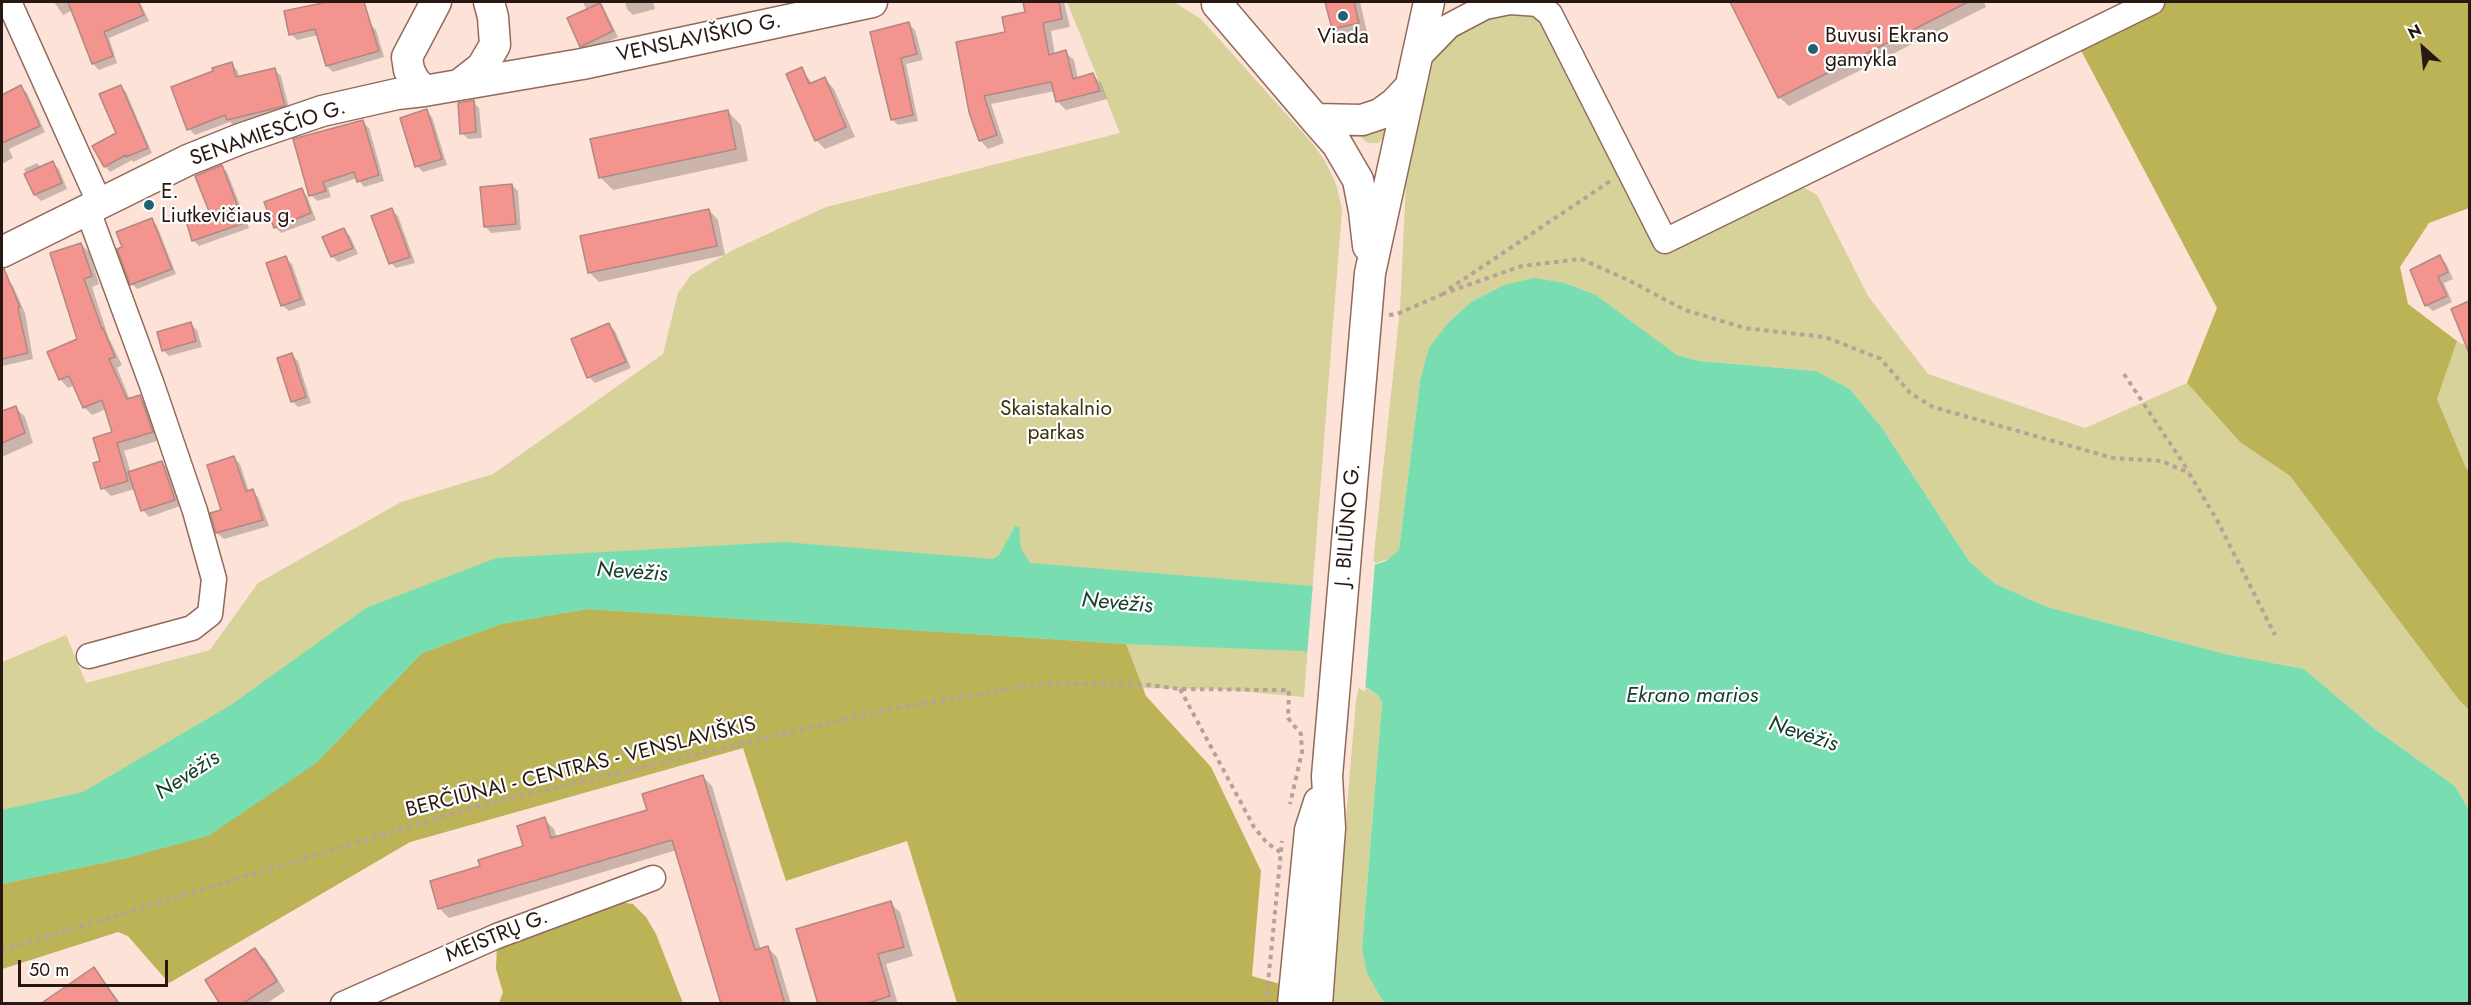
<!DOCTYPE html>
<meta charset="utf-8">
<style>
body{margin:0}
#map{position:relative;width:2471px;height:1005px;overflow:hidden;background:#fde2d7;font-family:Jost,sans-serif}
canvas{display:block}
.frame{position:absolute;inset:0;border:3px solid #271812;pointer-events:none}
.north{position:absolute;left:2393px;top:18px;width:60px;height:60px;-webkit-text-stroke:4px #fff;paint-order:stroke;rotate:333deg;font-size:16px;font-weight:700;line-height:24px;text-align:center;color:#271812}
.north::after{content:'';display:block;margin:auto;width:21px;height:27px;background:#271812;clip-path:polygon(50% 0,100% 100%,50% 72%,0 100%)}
.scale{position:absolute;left:18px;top:960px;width:150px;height:27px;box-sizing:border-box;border:3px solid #271812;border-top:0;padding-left:8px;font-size:18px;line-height:21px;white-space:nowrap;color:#271812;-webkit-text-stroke:4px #fff;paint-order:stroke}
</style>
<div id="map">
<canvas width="2471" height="1005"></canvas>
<div class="frame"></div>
<div class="north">N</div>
<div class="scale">50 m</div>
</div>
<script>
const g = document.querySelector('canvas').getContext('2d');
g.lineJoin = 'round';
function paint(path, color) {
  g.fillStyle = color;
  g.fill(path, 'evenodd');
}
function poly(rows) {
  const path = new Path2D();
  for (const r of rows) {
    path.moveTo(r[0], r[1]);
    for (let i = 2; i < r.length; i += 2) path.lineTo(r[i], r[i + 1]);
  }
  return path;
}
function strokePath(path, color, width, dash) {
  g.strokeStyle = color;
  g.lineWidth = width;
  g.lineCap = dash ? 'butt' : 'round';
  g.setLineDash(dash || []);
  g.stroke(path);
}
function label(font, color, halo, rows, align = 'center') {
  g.font = font + ' Jost,sans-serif';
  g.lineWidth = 4.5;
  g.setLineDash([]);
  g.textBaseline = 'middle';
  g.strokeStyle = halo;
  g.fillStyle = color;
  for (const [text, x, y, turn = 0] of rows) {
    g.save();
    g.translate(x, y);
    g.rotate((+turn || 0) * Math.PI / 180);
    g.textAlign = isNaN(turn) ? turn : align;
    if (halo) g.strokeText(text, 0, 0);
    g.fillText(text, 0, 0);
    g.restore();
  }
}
const green = poly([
 [1067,2,1174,2,1201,19,1313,144,1325,161,1336,184,1342,209,1304,697,1216,689,1131,688,743,748,410,842,169,983,128,936,118,932,2,969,2,662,66,635,86,683,210,650,258,583,401,502,493,474,663,354,678,293,691,275,733,250,826,207,1120,133],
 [1519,11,1542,21,1662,254,1801,186,1817,195,1868,296,1928,374,2085,428,2187,383,2240,442,2290,476,2459,700,2469,710,2469,810,2455,786,2375,729,2304,669,2225,654,2047,607,1994,583,1969,561,1882,428,1850,389,1816,371,1699,361,1677,355,1596,295,1565,283,1504,285,1471,302,1448,323,1420,381,1399,550,1394,557,1373,564,1400,309,1406,182,1416,127,1433,63,1441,47,1480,16],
 [1392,114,1382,139,1378,143,1368,143,1348,127],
 [2457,341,2469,348,2469,470,2466,468,2437,399],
 [1359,685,1377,694,1382,702,1362,948,1382,1000,1387,1003,1330,1004,1356,701]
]);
const forest = poly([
 [2152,2,2469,2,2469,208,2429,223,2400,267,2408,304,2457,341,2437,399,2466,468,2469,470,2469,710,2459,700,2290,476,2240,442,2187,383,2217,308,2075,39],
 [587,609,1126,644,1146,696,1211,767,1261,871,1252,976,1280,984,1278,1003,957,1003,907,841,786,881,743,748,410,842,169,983,128,936,118,932,2,969,2,884,127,858,315,764,422,653,501,624],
 [611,901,633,904,646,917,656,934,683,1003,499,1003,503,992,496,969,497,944]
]);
const water = poly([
 [1534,278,1565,283,1596,295,1677,355,1699,361,1816,371,1850,389,1882,428,1969,561,1994,583,2047,607,2225,654,2304,669,2375,729,2455,786,2469,810,2469,1003,1387,1003,1382,1000,1367,973,1362,948,1382,702,1377,694,1304,651,1126,644,587,609,501,624,422,653,315,764,208,836,127,858,2,884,2,810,83,792,231,705,366,608,496,558,783,542,993,559,1000,554,1015,526,1019,527,1021,549,1030,563,1312,586,1386,561,1399,550,1420,381,1429,348,1448,323,1471,302,1504,285]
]);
const pier = poly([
 [1375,561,1365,692,1307,656,1313,583]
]);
const shadow = poly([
 [54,2,140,2,149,21,109,38,117,63,99,70,93,64,73,10,63,15],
 [323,2,349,2,356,27,370,24,376,30,384,57,333,72,327,66,318,35,297,40,291,34,323,4],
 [583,2,601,2,618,37,587,51,581,46,587,11],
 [625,2,653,2,655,9,633,15,627,9],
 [1024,2,1064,2,1070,27,1051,31,1055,55,1065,52,1074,60,1078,79,1093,75,1101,83,1107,99,1066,110,1057,101,1055,91,991,104,1004,143,988,149,980,140,971,112,1006,34,1027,14],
 [1326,2,1360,2,1367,32,1342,38,1333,29],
 [1731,2,1984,2,1986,7,1789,106,1779,97],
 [909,24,915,30,923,60,906,64,918,121,898,125,892,119,872,33],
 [231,64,237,70,240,78,275,70,281,76,290,112,234,126,230,122,195,135,189,129],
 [801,69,813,84,825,79,834,89,855,137,825,149,816,140],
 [21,87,27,93,45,132,9,149,13,158,2,164,2,122,11,117,2,96],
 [121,87,126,92,152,153,133,162,132,160,110,172,105,166,118,134],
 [473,102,479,108,482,138,468,139,462,133],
 [426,111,432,117,447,165,423,172,417,166],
 [728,112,741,125,748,161,613,190,600,177],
 [363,122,369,128,384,181,364,187,357,178,328,188,331,197,317,201,311,195],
 [37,163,42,168,53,163,59,169,67,189,41,201,35,195,24,169],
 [222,166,227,172,249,228,199,246,193,240,211,215],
 [512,185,518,191,521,230,491,233,485,226],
 [301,190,307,196,316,220,281,233,275,227],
 [391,210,398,216,415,263,396,268,390,262],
 [709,210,718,220,725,255,599,282,589,272],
 [152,220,157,226,176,274,137,289,132,284],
 [344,230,350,236,358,254,338,262,332,256],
 [81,244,89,252,99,284,92,287,108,336,122,365,117,368,130,400,140,397,148,405,160,440,124,451,131,473,162,462,168,469,180,506,149,517,143,510,135,489,111,496,103,488,102,462,114,433,106,409,92,415,84,407,75,385,68,388,60,379,79,340],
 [2440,257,2446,263,2453,279,2444,283,2452,302,2433,311,2426,305],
 [286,258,292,264,306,305,289,311,282,305],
 [7,280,13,286,25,313,33,359,2,366,2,282],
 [191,324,197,330,202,347,169,356,163,350],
 [609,325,615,331,631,368,595,383,589,377],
 [292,355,298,361,311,403,298,407,292,401],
 [16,408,25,417,33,443,2,457,2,412],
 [234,458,240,464,249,492,252,491,258,497,269,526,224,539,217,533,212,514,223,511],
 [703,777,712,786,761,950,768,948,777,957,791,1004,722,1004,677,850,449,918,439,908,482,867,525,847,544,819,554,829,557,838,649,811],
 [890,903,900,912,913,956,886,964,898,1004,820,1004],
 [255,950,265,959,285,991,266,1004,221,1004],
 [94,969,121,1004,43,1004]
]);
const building = poly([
 [68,2,138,2,144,15,104,32,113,56,92,64,68,2],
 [327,2,364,2,379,51,326,66,315,29,289,35,284,11,327,2],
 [1023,2,1059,2,1062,19,1043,23,1049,55,1066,50,1073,79,1093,73,1100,91,1056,102,1051,82,984,96,997,135,979,141,969,112,956,42,1005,32,1002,17,1025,12,1023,2],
 [1325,2,1354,2,1359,23,1332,29,1325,2],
 [1730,2,1968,2,1778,98,1730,2],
 [600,3,613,31,580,47,567,18,600,3],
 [909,22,917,54,901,58,913,115,891,120,870,32,909,22],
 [232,62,236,77,275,68,285,106,227,120,225,115,187,130,171,87,213,71,212,68,232,62],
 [802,67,809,84,825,77,846,127,815,141,786,74,802,67],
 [21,85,40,126,2,143,2,95,21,85],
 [121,85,148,148,126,157,126,155,104,167,92,146,116,133,99,94,121,85],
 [474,100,476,132,460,134,458,103,474,100],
 [427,109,442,159,415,167,400,118,427,109],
 [728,110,736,149,599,178,590,139,728,110],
 [363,120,379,175,357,182,354,172,323,182,326,191,309,196,293,139,363,120],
 [53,161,62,183,34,195,24,174,53,161],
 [222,165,244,223,192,241,186,221,210,214,195,176,222,165],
 [512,184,516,224,484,227,480,187,512,184],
 [302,188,311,213,274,228,264,202,302,188],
 [392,208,410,257,389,264,371,216,392,208],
 [709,209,717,246,588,273,580,236,709,209],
 [152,218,172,269,130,285,117,249,122,247,116,232,152,218],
 [344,228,353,248,331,257,322,237,344,228],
 [81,243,92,276,84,279,102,329,103,328,115,357,109,359,127,399,140,395,153,432,117,443,128,481,101,489,93,463,100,461,93,438,112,432,102,400,83,408,69,376,59,380,47,352,77,339,50,253,81,243],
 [2440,255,2448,272,2438,277,2447,296,2425,306,2410,270,2440,255],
 [286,256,301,299,281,306,266,263,286,256],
 [2,269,4,269,20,307,18,308,28,353,2,359,2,269],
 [2469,301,2469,353,2451,309,2469,301],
 [191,322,196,341,162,351,157,332,191,322],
 [609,323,626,362,587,378,571,339,609,323],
 [292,353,306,397,291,402,277,358,292,353],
 [16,406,25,433,2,443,2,411,16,406],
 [234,456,246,491,253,489,263,520,216,533,210,513,221,510,207,465,234,456],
 [162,461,175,500,141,511,128,472,162,461],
 [703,775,755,950,768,946,785,1004,721,1004,672,840,438,909,430,881,480,866,478,860,523,846,517,826,545,817,551,838,647,810,642,794,703,775],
 [891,901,904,947,878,954,890,996,865,1004,818,1004,796,929,891,901],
 [255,948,277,981,242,1004,220,1004,205,980,255,948],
 [94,967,119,1004,40,1004,94,967]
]);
const path = poly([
 [1449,289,1612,180],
 [1442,294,1522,266,1581,259,1628,280,1685,310,1745,328,1825,337,1881,359,1910,393,1933,407,2113,458,2162,461,2189,473,2217,520,2275,635],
 [1389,315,1397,314,1443,294],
 [2124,374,2189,472],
 [1180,689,1254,827,1267,843,1280,852],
 [2,950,478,806,885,710,1045,683,1150,685,1180,689,1289,690,1288,718,1301,734,1302,752,1290,804],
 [1266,1004,1282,841]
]);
const minor = poly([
 [9,2,100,204],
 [1535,2,1550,14,1665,241,2152,2],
 [1416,60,1449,26,1485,7,1510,2,1539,4],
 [88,211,152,385,195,511,214,579,210,614,192,628,89,656],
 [343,1004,497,936,653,878]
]);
const major = poly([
 [436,2,407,57,409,70,414,80,424,91,459,85,482,67,495,45,493,17,489,2],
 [1217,2,1217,4,1315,119,1362,120,1380,114,1395,103,1410,87],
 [459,85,582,64,872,2],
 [1315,119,1337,144,1358,180,1364,211,1368,246],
 [2,252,188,160,240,139,322,111,397,94,424,91],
 [1293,1004,1310,830,1319,802],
 [1317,1004,1330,828,1327,776,1370,273,1429,2]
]);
const markers = [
 [1343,16,6,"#216176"],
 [1813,49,6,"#216176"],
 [149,205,6,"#216176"]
];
const poiNames = [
 ["Buvusi Ekrano",1825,37],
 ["gamykla",1825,61],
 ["Viada",1343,38,"center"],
 ["E.",161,193],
 ["Liutkevičiaus g.",161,217]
];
const streetNames = [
 ["VENSLAVIŠKIO G.",699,39,-12],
 ["SENAMIESČIO G.",268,134,-19],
 ["J. BILIŪNO G.",1349,525,-85],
 ["BERČIŪNAI - CENTRAS - VENSLAVIŠKIS",581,768,-14],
 ["MEISTRŲ G.",497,937,-22]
];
const parkNames = [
 ["Skaistakalnio",1056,410],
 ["parkas",1056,434]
];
const waterNames = [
 ["Nevėžis",632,573,4],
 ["Nevėžis",1117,604,5],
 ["Ekrano marios",1692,697],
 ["Nevėžis",1803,735,18],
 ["Nevėžis",188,776,-33]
];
paint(green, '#d6d299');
paint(forest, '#bbb355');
paint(water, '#78deb2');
paint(pier, '#fde2d7');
paint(shadow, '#0003');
paint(building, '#f3948e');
strokePath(building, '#b38783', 1.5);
strokePath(minor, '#916a5a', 27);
strokePath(major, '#916a5a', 33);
strokePath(path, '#b8a198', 4, [4.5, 4.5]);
strokePath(minor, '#fff', 24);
strokePath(major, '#fff', 30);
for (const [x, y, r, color] of markers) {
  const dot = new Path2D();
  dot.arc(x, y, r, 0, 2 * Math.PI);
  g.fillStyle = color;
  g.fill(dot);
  strokePath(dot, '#fff', 2);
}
label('21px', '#271812', '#fff', poiNames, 'left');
label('21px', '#271812', '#fff', streetNames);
label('21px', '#39350d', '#fff', parkNames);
label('italic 22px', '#14412f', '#fff', waterNames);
</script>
